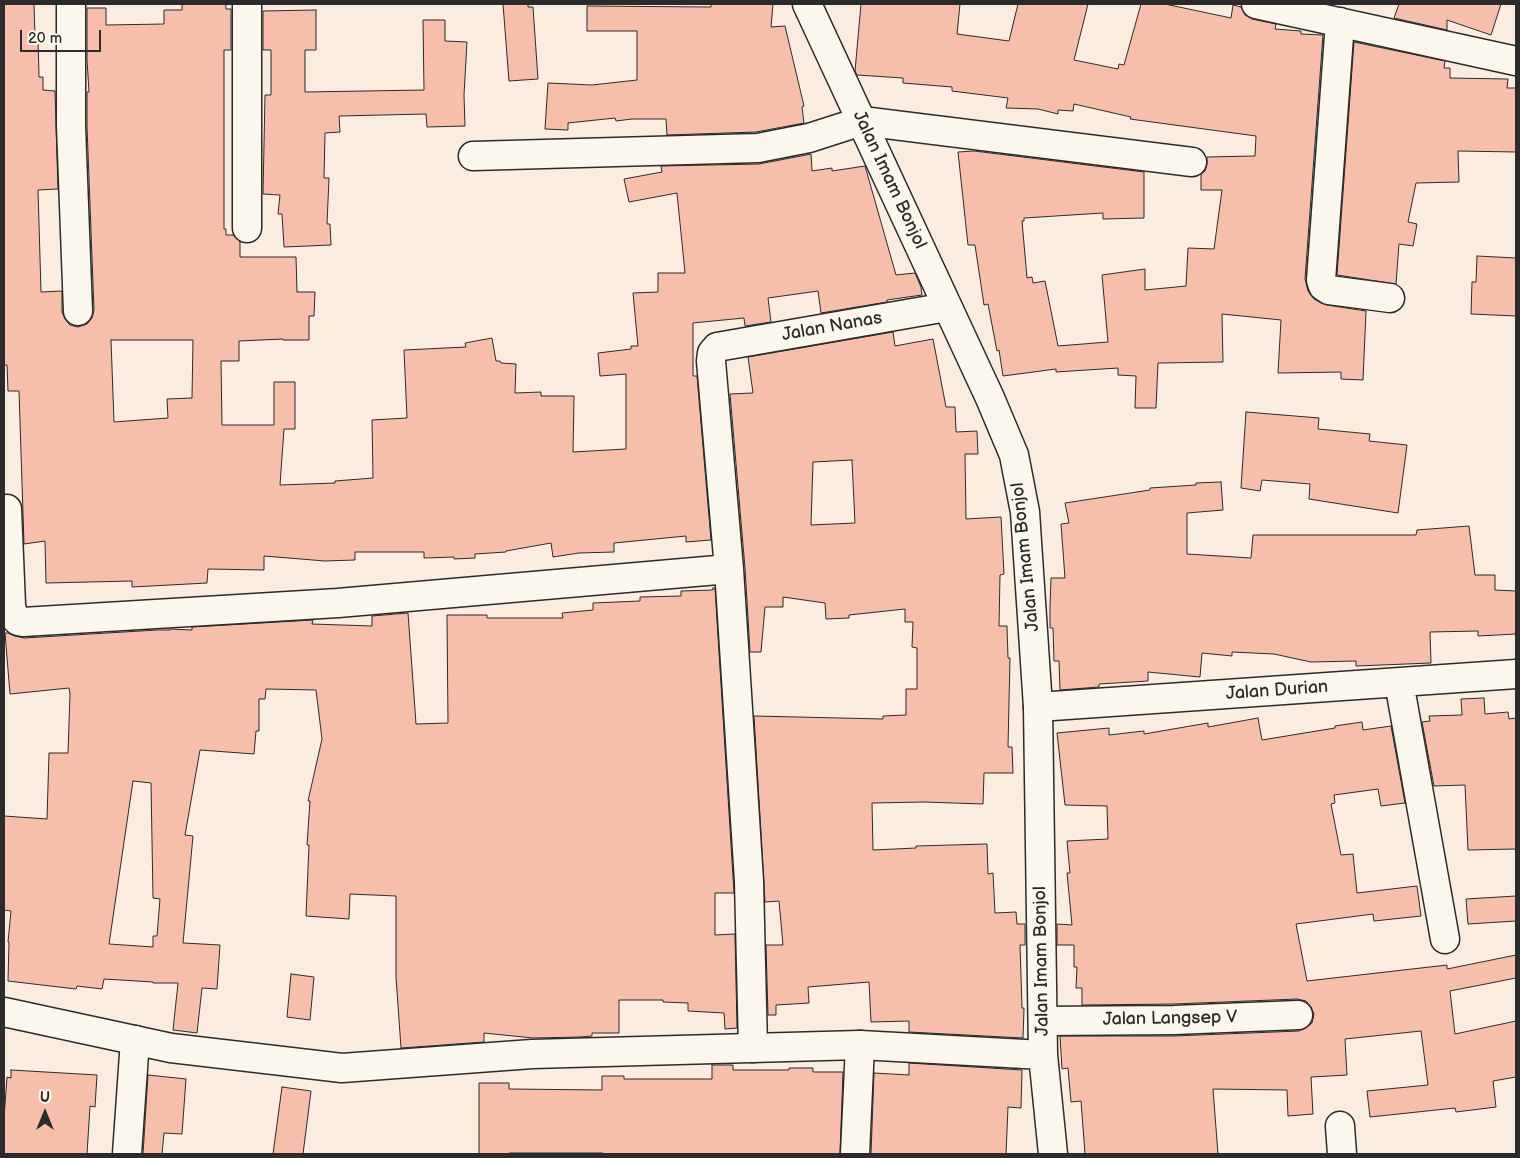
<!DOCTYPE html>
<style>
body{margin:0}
#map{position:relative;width:1520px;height:1158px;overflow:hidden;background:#faecdf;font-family:"Balsamiq Sans",sans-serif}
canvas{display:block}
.frame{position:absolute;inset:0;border:5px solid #2b2b2b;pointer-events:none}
.north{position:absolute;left:20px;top:1088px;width:50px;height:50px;-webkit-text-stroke:4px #fbf7ec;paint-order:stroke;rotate:0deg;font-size:14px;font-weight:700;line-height:20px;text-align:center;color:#2b2b2b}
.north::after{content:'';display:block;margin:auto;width:18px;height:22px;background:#2b2b2b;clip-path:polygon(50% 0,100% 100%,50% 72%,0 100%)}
.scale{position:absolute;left:20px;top:30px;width:81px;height:22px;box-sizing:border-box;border:2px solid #2b2b2b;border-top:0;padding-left:6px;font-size:15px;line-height:18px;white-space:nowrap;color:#2b2b2b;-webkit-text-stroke:4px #fbf7ec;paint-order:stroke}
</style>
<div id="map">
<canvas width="1520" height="1158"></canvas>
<div class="frame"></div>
<div class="north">U</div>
<div class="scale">20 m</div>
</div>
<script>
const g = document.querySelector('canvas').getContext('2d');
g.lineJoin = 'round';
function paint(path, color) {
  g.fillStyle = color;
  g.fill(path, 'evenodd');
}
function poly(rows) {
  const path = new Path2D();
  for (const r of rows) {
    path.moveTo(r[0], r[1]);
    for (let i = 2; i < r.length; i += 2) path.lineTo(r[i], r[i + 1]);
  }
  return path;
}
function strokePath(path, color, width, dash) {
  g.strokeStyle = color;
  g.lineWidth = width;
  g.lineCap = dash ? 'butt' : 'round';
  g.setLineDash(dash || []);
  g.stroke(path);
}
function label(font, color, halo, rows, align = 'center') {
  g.font = font + ' "Balsamiq Sans",sans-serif';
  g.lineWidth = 5;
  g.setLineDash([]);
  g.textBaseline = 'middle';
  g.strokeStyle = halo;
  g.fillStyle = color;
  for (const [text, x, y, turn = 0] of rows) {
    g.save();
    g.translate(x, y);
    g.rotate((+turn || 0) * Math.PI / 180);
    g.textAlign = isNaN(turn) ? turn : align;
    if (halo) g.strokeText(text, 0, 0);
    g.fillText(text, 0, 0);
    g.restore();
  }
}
const building = poly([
 [4,4,34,4,35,37,38,37,39,77,43,77,43,90,55,91,58,189,38,190,41,292,62,291,62,312,65,319,70,325,78,327,87,324,92,318,94,310,87,126,87,92,89,92,87,60,87,8,106,8,106,25,164,24,164,10,182,10,182,4,226,4,226,9,231,9,231,50,224,50,224,229,226,229,226,235,233,235,240,242,240,257,296,257,297,292,315,292,314,316,309,316,309,340,283,340,283,339,239,341,239,361,221,361,222,425,274,425,274,382,295,382,295,429,284,429,280,485,335,483,335,481,373,478,372,420,407,418,404,350,466,347,465,343,492,338,496,361,500,361,501,363,516,364,515,393,541,392,541,396,574,396,573,452,626,449,626,374,600,376,598,353,631,349,631,346,638,346,633,293,658,292,658,273,685,273,677,193,629,202,624,179,662,172,661,166,759,164,811,154,812,171,832,168,832,171,865,166,896,275,915,273,921,287,922,295,887,300,887,302,821,313,818,291,768,298,771,322,745,326,744,318,693,323,693,376,697,376,711,540,686,542,686,536,614,543,614,552,579,553,553,557,551,543,506,551,506,552,475,554,475,558,454,559,454,557,424,558,424,552,355,552,355,560,325,561,264,556,264,570,208,569,207,583,132,587,132,581,46,583,45,541,24,544,19,391,8,391,7,365,4,365,4,4],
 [111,340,193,340,192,398,167,399,168,418,114,422,111,340],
 [503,4,528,4,528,7,533,7,538,79,509,81,503,4],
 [711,4,773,4,771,27,785,26,804,106,802,107,804,123,756,132,667,135,666,119,632,119,616,121,615,118,568,123,568,130,545,129,548,83,592,85,637,80,637,31,587,31,587,6,711,7,711,4],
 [861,4,960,4,957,34,1009,41,1018,4,1088,4,1074,60,1118,69,1119,64,1124,65,1141,4,1165,4,1231,18,1233,5,1241,7,1245,15,1252,19,1276,24,1275,29,1301,31,1301,34,1323,35,1305,279,1308,291,1314,299,1321,303,1327,305,1366,311,1363,380,1341,379,1341,372,1278,373,1281,320,1222,314,1223,362,1158,363,1156,408,1135,408,1136,376,1118,375,1118,368,1056,372,1056,369,1003,376,999,350,997,351,988,304,984,305,975,245,968,245,958,152,974,151,1144,172,1144,218,1103,219,1103,213,1024,218,1024,221,1022,221,1027,278,1032,277,1033,283,1045,281,1058,346,1108,342,1102,275,1145,269,1145,290,1186,286,1188,248,1214,249,1222,190,1201,190,1201,174,1205,171,1207,164,1207,157,1255,156,1256,136,1130,119,1131,117,1074,104,1073,111,1058,110,1058,114,1038,109,1006,108,1008,98,952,91,952,87,903,83,903,78,857,75,855,71,861,4],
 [1399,4,1501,4,1491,35,1447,20,1447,30,1394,18,1399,4],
 [316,10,316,50,305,50,305,92,424,90,423,20,445,20,445,41,467,42,464,95,465,126,427,127,426,114,339,116,340,132,325,133,324,178,329,178,327,224,330,224,331,245,284,247,282,214,278,214,280,195,263,194,265,95,271,95,271,50,263,50,263,11,316,10],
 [1354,42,1445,61,1444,68,1450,68,1450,78,1508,79,1507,88,1516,88,1516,152,1458,151,1459,182,1416,183,1408,222,1417,224,1413,246,1399,244,1396,284,1337,275,1354,42],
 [1477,256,1516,258,1516,316,1471,314,1472,282,1476,282,1477,256],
 [893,332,895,346,933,339,946,407,955,407,956,432,977,431,978,454,965,454,966,519,1001,517,1004,574,1000,575,999,626,1007,626,1008,658,1010,658,1008,747,1012,747,1013,773,984,773,983,804,924,802,872,803,873,850,916,848,916,846,987,844,988,874,993,873,995,913,1016,912,1017,924,1025,924,1025,945,1020,945,1022,1008,1024,1008,1023,1038,909,1032,909,1021,871,1022,869,982,808,987,809,1003,776,1005,776,1015,768,1015,766,945,783,945,779,901,765,902,754,716,883,719,883,716,906,715,906,689,917,689,917,648,912,647,913,622,905,622,905,609,849,615,849,618,826,619,825,603,783,597,783,607,765,607,761,652,750,652,745,568,730,394,753,393,748,357,893,332],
 [852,460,855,523,811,525,813,462,852,460],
 [1246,412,1319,418,1318,429,1370,434,1369,441,1407,445,1398,513,1309,499,1310,484,1262,480,1260,491,1241,488,1246,412],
 [1221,482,1223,510,1187,513,1187,554,1251,558,1253,535,1416,535,1417,530,1469,526,1475,575,1495,575,1495,590,1516,591,1516,634,1478,636,1478,631,1430,632,1431,663,1356,666,1356,661,1311,662,1274,654,1232,652,1232,656,1202,653,1200,677,1148,672,1148,681,1099,684,1099,687,1060,690,1059,661,1054,661,1053,628,1050,628,1050,607,1051,578,1065,578,1061,524,1069,523,1065,503,1150,490,1150,488,1196,485,1196,483,1221,482],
 [713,588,715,588,734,893,715,893,715,935,735,934,737,1028,725,1029,724,1013,688,1011,688,1003,663,1002,663,1000,619,1000,619,1033,592,1033,592,1036,580,1037,533,1038,484,1033,484,1042,401,1048,396,977,396,896,350,894,349,919,306,916,309,845,307,845,310,801,308,801,322,739,316,690,266,689,265,699,259,699,259,731,256,731,254,754,200,750,185,835,193,836,183,943,220,945,217,989,202,988,197,1033,173,1030,178,983,153,983,153,982,104,979,102,989,77,986,76,989,8,981,9,942,8,942,11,911,4,910,4,816,47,819,49,753,68,753,70,694,69,688,10,694,5,633,8,633,15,636,24,638,157,630,170,630,170,629,192,630,192,627,313,620,312,624,372,626,372,616,408,613,416,724,448,723,447,615,487,615,487,618,563,618,562,613,593,610,593,603,640,601,640,597,681,596,681,591,713,590,713,588],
 [133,781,151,783,153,898,160,899,157,936,153,936,153,947,109,944,133,781],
 [1484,698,1485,714,1508,712,1509,719,1516,718,1516,849,1468,850,1465,785,1434,786,1422,722,1430,721,1429,716,1462,715,1461,699,1484,698],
 [1258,718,1262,740,1335,728,1335,726,1362,722,1363,730,1391,726,1405,803,1381,806,1378,789,1334,795,1335,803,1331,804,1341,855,1353,854,1357,893,1417,886,1421,916,1374,921,1373,914,1296,924,1307,981,1447,965,1447,969,1516,955,1516,978,1450,991,1455,1034,1516,1021,1516,1077,1493,1081,1496,1107,1456,1112,1455,1108,1370,1117,1367,1091,1428,1085,1421,1031,1345,1039,1347,1075,1311,1077,1313,1114,1288,1116,1287,1090,1213,1089,1218,1154,1085,1154,1081,1101,1071,1102,1068,1068,1062,1069,1060,1036,1174,1036,1299,1031,1306,1028,1312,1023,1314,1014,1311,1007,1306,1001,1297,999,1174,1004,1082,1005,1082,988,1076,988,1077,967,1074,967,1074,945,1057,945,1057,924,1072,925,1067,873,1070,873,1067,841,1108,839,1107,806,1065,805,1057,733,1109,728,1109,735,1144,731,1144,734,1208,723,1208,727,1258,718],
 [1516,896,1516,921,1468,924,1466,899,1516,896],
 [291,974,314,977,310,1020,287,1017,291,974],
 [909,1063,1022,1070,1021,1108,1008,1107,1006,1154,871,1154,874,1073,909,1075,909,1063],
 [712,1065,733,1065,733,1070,789,1070,789,1068,813,1068,813,1072,843,1072,840,1154,603,1154,603,1153,509,1153,509,1154,479,1154,479,1083,509,1083,509,1089,602,1090,602,1076,624,1076,624,1079,712,1079,712,1065],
 [11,1070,97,1075,95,1107,90,1106,87,1154,4,1154,4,1118,7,1077,11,1078,11,1070],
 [148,1075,186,1079,182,1134,164,1133,162,1154,143,1154,148,1075],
 [282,1087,311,1091,303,1154,273,1154,282,1087]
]);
const street = poly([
 [71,4,71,126,78,311],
 [247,4,247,228],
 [1256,4,1516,61],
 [1340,22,1321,280,1323,286,1329,290,1390,298],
 [473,156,758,148,809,138,862,121,1192,162],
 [7,509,11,605,13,616,18,621,23,622,338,603,729,569],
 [1399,682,1445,939],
 [1038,707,1516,674],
 [1043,1021,1174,1020,1298,1015],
 [753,1048,749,881,729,569,711,361,712,353,717,347,947,307],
 [1340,1126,1342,1154],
 [127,1154,135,1040],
 [855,1154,860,1045]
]);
const secondary = poly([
 [807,4,990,398,1014,455,1025,512,1038,707,1043,1055,1053,1154],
 [4,1012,171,1048,342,1068,532,1054,860,1045,1043,1055]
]);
const streetNames = [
 ["Jalan Imam Bonjol",889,180,65],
 ["Jalan Nanas",832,327,-10],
 ["Jalan Imam Bonjol",1026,557,-96],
 ["Jalan Durian",1277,691,-4],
 ["Jalan Imam Bonjol",1042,961,-91],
 ["Jalan Langsep V",1170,1019,-1]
];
paint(building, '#f6beab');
strokePath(building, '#2b2b2b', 1);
strokePath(street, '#2b2b2b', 31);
strokePath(secondary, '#2b2b2b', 31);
strokePath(street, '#fbf7ec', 28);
strokePath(secondary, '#fbf7ec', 28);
label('18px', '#2b2b2b', '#fbf7ec', streetNames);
</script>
